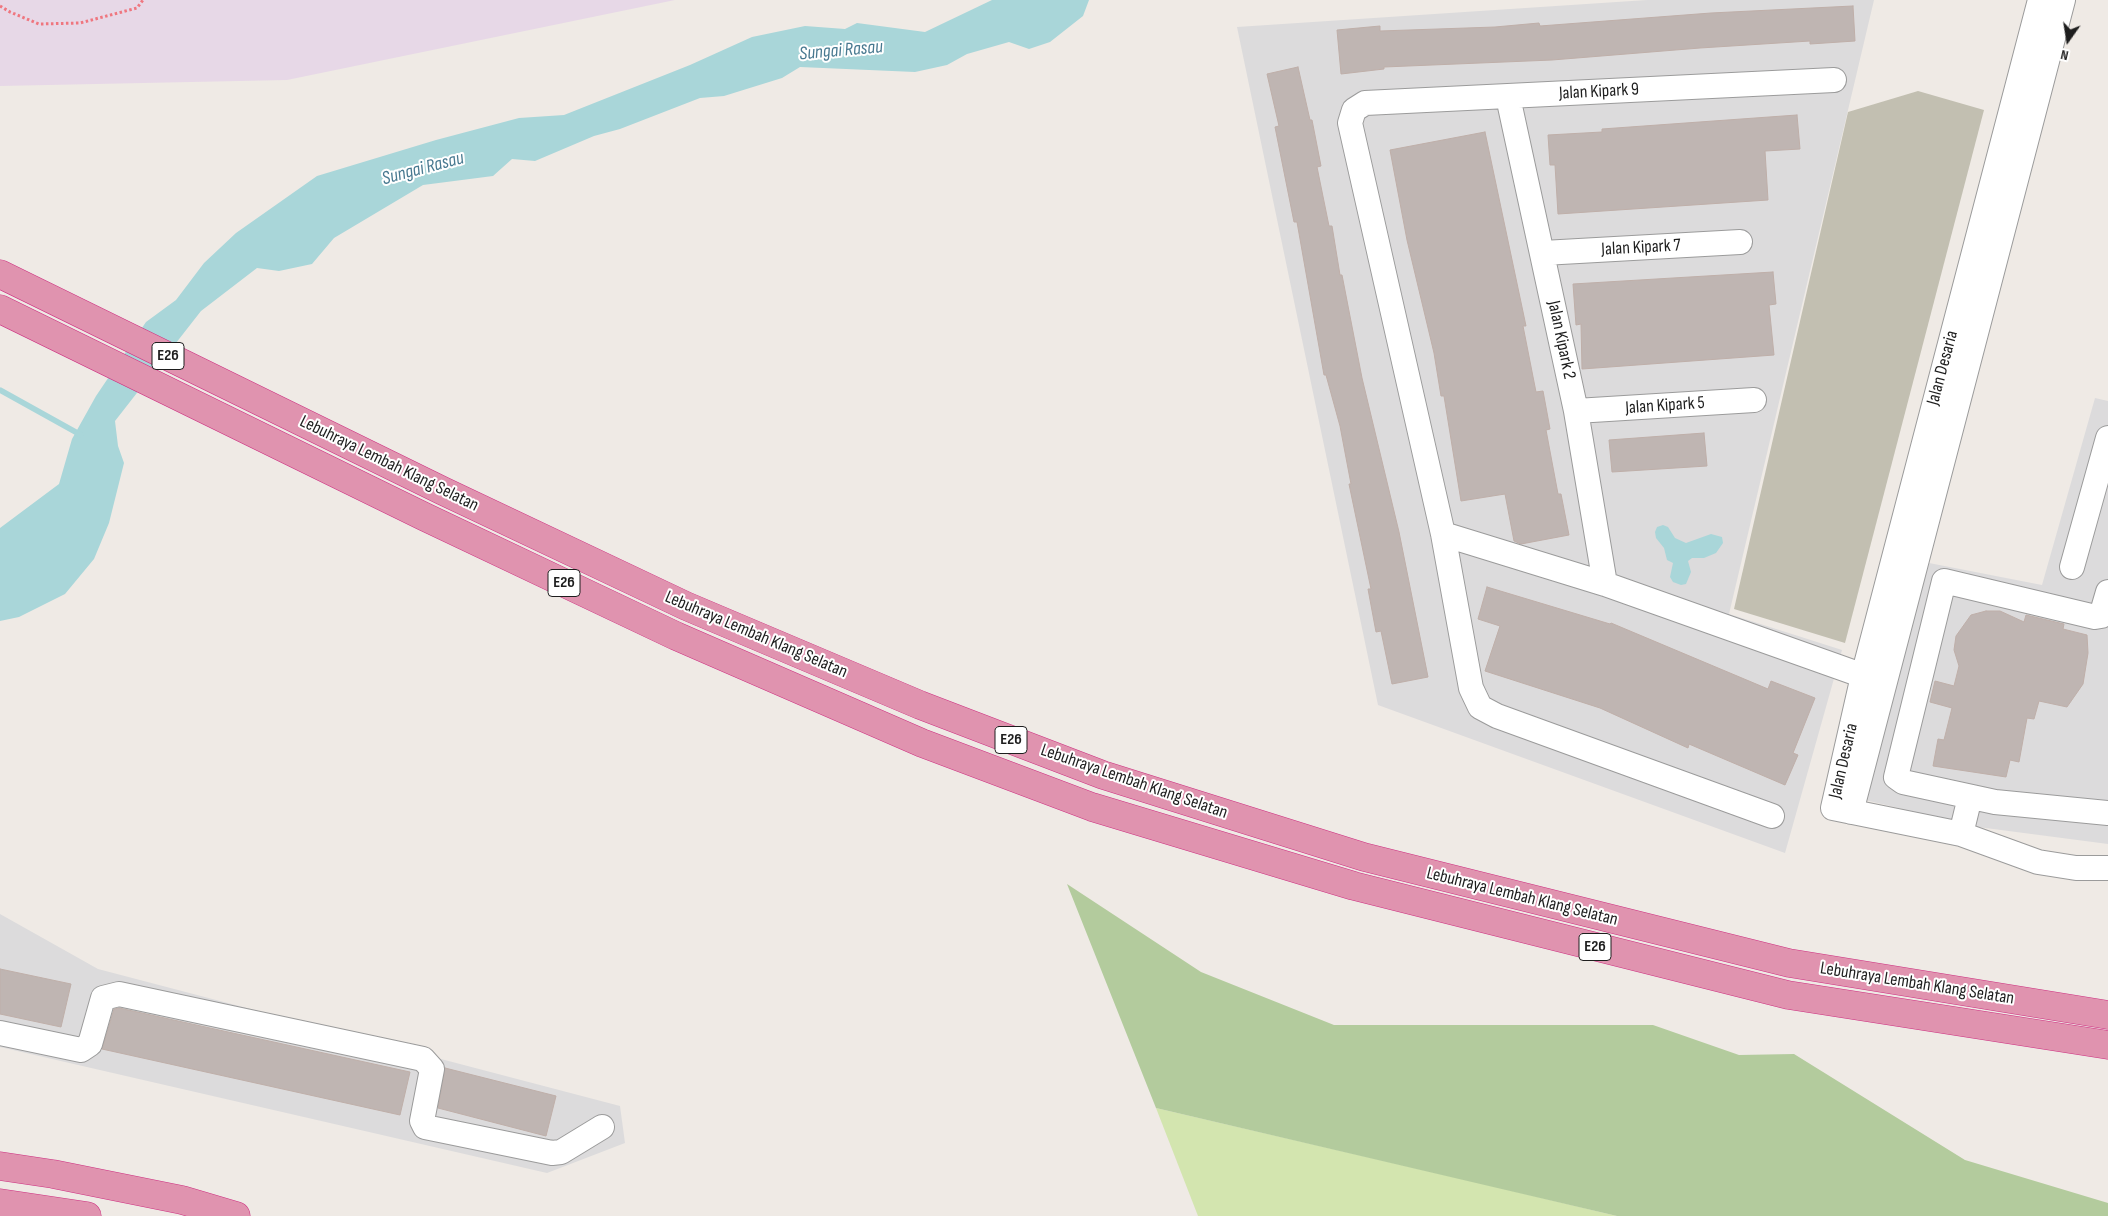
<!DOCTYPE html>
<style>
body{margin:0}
#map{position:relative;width:2108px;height:1216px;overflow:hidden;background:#efeae5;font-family:"Sofia Sans Condensed",sans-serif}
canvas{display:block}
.north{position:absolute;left:2043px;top:15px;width:50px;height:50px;-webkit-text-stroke:4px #fff;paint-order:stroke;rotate:193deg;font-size:14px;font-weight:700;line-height:20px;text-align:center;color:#1e1e1e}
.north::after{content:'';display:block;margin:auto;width:18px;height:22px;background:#1e1e1e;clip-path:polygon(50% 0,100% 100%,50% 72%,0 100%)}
</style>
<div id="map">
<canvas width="2108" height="1216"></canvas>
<div class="north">N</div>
</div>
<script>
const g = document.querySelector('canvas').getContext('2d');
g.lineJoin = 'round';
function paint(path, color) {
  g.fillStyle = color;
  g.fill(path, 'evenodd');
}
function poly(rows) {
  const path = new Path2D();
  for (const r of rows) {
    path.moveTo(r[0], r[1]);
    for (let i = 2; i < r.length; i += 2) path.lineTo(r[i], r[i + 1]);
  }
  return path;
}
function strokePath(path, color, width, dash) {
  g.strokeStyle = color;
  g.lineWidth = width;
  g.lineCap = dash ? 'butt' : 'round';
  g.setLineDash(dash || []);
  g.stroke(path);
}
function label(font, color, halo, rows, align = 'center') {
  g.font = font + ' "Sofia Sans Condensed",sans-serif';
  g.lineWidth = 4;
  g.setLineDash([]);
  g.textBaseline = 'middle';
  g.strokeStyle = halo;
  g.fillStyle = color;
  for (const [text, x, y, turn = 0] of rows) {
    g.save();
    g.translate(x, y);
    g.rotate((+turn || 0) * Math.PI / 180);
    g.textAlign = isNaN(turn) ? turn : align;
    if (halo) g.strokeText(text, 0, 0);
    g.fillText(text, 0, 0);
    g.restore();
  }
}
const residential = poly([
 [1647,0,1874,0,1729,614,1842,650,1785,853,1378,705,1237,27],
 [2095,398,2108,401,2108,844,1978,827,1865,800,1929,563,2042,585],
 [0,914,98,969,620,1106,625,1143,547,1173,0,1047]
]);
const industrial = poly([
 [0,0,675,0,287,80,0,86]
]);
const construction = poly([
 [1918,91,1984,110,1845,643,1734,609,1848,112]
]);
const grass = poly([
 [1156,1108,1492,1186,1617,1216,1198,1216]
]);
const forest = poly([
 [1067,884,1201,972,1334,1025,1653,1025,1739,1055,1794,1054,1965,1160,2108,1203,2108,1216,1617,1216,1156,1108]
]);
const water = poly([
 [992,0,1089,0,1083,16,1050,42,1029,49,1009,42,967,54,947,65,915,72,800,67,782,78,724,96,700,98,620,129,594,136,535,161,512,159,493,176,423,185,334,238,312,264,279,271,257,268,201,311,115,421,118,446,124,463,109,523,94,559,65,594,19,617,0,621,0,528,59,484,72,439,96,396,146,322,176,300,204,263,236,233,317,176,436,140,519,118,564,115,690,65,752,37,805,26,845,29,857,23,925,32],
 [1663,525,1668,527,1675,538,1686,543,1711,534,1722,537,1723,543,1716,553,1704,558,1692,558,1688,561,1691,572,1686,584,1681,585,1673,582,1670,577,1673,563,1667,560,1664,548,1656,538,1655,532,1657,527]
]);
const stream = poly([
 [0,390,81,435]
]);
const building = poly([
 [1853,6,1855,41,1810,44,1810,41,1700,48,1552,60,1384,67,1384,69,1341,74,1337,30,1380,26,1380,31,1495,27,1539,23,1540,26,1711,13,1853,6],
 [1298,67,1310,120,1312,120,1321,166,1317,167,1329,226,1332,226,1340,275,1342,275,1362,378,1399,532,1428,677,1392,684,1381,631,1376,632,1368,589,1371,589,1349,484,1351,484,1340,426,1326,375,1324,375,1297,222,1294,222,1275,127,1279,126,1267,74,1298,67],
 [1797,115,1800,149,1765,151,1768,200,1558,214,1555,165,1550,165,1548,135,1602,132,1602,129,1797,115],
 [1485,132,1526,326,1523,326,1536,392,1543,391,1550,429,1546,430,1558,494,1561,494,1569,535,1521,544,1514,541,1505,494,1461,501,1444,396,1441,396,1434,353,1407,240,1390,150,1485,132],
 [1773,272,1776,304,1769,305,1774,355,1582,369,1581,324,1576,325,1573,284,1773,272],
 [1704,433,1707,466,1612,472,1609,440,1704,433],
 [1487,587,1610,624,1611,623,1768,689,1771,681,1815,698,1793,753,1798,755,1785,785,1689,744,1688,748,1600,708,1485,671,1500,626,1478,619,1487,587],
 [1986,611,2000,611,2024,622,2026,615,2064,624,2063,629,2087,635,2088,653,2083,684,2067,707,2039,701,2034,719,2027,718,2019,762,2010,760,2006,777,1933,766,1938,739,1944,740,1952,708,1930,702,1935,681,1954,686,1959,666,1954,650,1956,636,1971,615,1986,611],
 [0,969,71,984,61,1027,0,1014,0,969],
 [119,1008,410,1072,400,1115,102,1049,114,1009,119,1008],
 [445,1068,556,1096,546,1136,438,1108,445,1068]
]);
const path = poly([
 [0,6,10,12,39,24,80,23,137,8,143,0]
]);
const minor = poly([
 [1508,97,1576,411,1605,584],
 [1543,253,1740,242],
 [1576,411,1754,400],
 [1443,534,1605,584,1878,681],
 [2072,567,2108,438],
 [2108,592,2101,616,2095,617,1944,581,1896,777,1903,782,1995,802,2108,813],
 [1970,797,1961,834,1833,808,1863,676,2040,0],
 [1851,812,2063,0],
 [1772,816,1497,716,1480,707,1471,688,1443,534,1350,123,1354,110,1365,103,1834,80],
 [1961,834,2038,862,2076,868,2108,868],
 [0,1033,81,1050,90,1044,103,998,119,994,423,1059,432,1069,422,1121,425,1127,552,1153,561,1152,602,1127]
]);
const highway = poly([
 [0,274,443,491,686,606,920,705,1103,775,1364,857,1789,963,2108,1015],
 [0,309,425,517,676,636,922,743,1092,807,1354,886,1788,995,2108,1045],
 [0,1166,53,1174,182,1200,236,1216],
 [0,1203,87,1216]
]);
const shields = [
 [168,356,32],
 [564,583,32],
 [1011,740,32],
 [1595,947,32]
];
const shieldNames = [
 ["E26",168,356],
 ["E26",564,583],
 ["E26",1011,740],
 ["E26",1595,947]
];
const streetNames = [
 ["Jalan Kipark 9",1599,92,-3],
 ["Jalan Kipark 7",1641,248,-3],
 ["Jalan Kipark 2",1561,340,78],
 ["Jalan Desaria",1943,368,-75],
 ["Jalan Kipark 5",1665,406,-4],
 ["Lebuhraya Lembah Klang Selatan",389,464,26],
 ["Lebuhraya Lembah Klang Selatan",756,635,23],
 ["Jalan Desaria",1844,761,-77],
 ["Lebuhraya Lembah Klang Selatan",1134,782,19],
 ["Lebuhraya Lembah Klang Selatan",1522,897,14],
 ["Lebuhraya Lembah Klang Selatan",1917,984,9]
];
const waterNames = [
 ["Sungai Rasau",841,51,-5],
 ["Sungai Rasau",423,169,-15]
];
paint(residential, '#dcdbdc');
paint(industrial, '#e7d8e7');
paint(construction, '#c2bfb1');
paint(grass, '#d3e5af');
paint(forest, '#b3cb9d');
paint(water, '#a9d6d9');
strokePath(stream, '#a9d6d9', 5.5);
paint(building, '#bfb5b2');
strokePath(building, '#bfafa9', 1);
strokePath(minor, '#9b9b9b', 26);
strokePath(highway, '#cd3282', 29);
strokePath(path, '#ef767f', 3, [2.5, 2.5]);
strokePath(minor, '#fff', 24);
strokePath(highway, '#e093af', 28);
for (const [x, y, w] of shields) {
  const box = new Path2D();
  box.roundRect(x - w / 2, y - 13.5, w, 27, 4);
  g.fillStyle = '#fff';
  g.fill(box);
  strokePath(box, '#1e1e1e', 1);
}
label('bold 16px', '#1e1e1e', null, shieldNames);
label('18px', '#1e1e1e', '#fff', streetNames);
label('italic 19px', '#487990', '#fff', waterNames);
</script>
